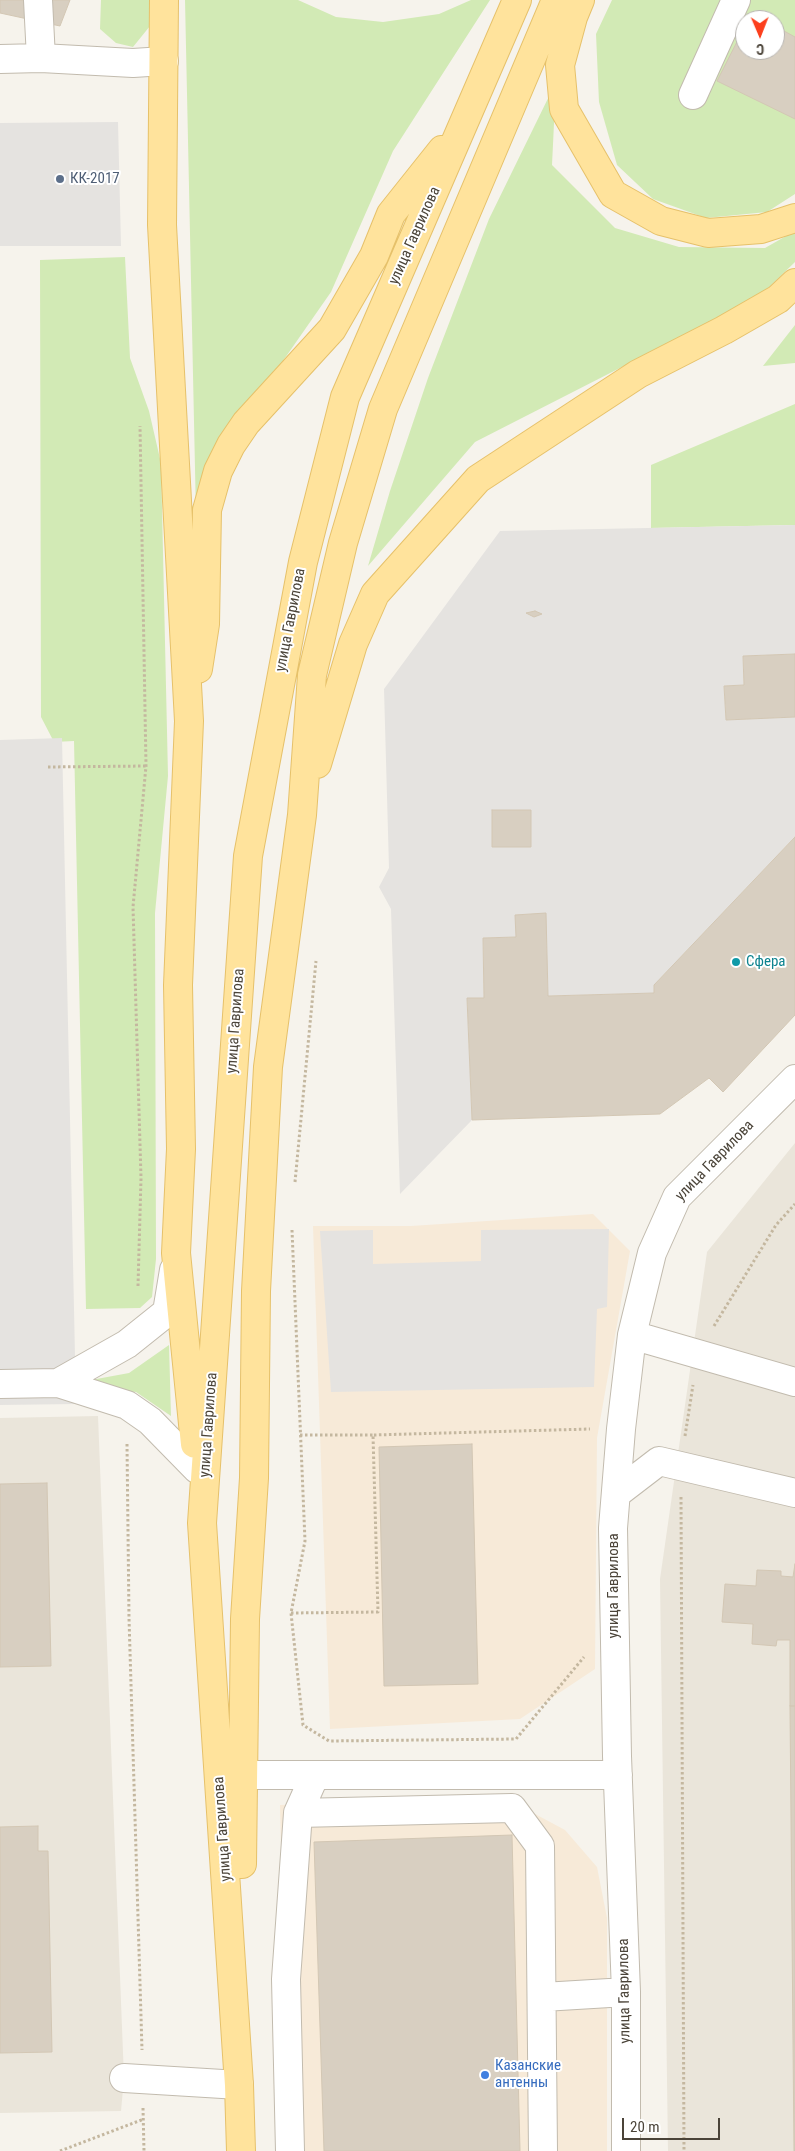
<!DOCTYPE html>
<meta charset="utf-8">
<style>
body{margin:0}
#map{position:relative;width:795px;height:2151px;overflow:hidden;background:#f6f3ec;font-family:"Roboto Condensed",sans-serif}
canvas{display:block}
.north{position:absolute;left:735px;top:10px;width:50px;height:50px;box-sizing:border-box;background:#fff;border:1px solid #b7b4b0;border-radius:50%;rotate:179deg;font-size:14px;font-weight:700;line-height:20px;text-align:center;color:#4b4439}
.north::after{content:'';display:block;margin:auto;width:18px;height:22px;background:#fc3f1d;clip-path:polygon(50% 0,100% 100%,50% 72%,0 100%)}
.scale{position:absolute;left:622px;top:2118px;width:98px;height:22px;box-sizing:border-box;border:2px solid #4b4439;border-top:0;padding-left:6px;font-size:15px;line-height:18px;white-space:nowrap;color:#4b4439;-webkit-text-stroke:4px #fff;paint-order:stroke}
</style>
<div id="map">
<canvas width="795" height="2151"></canvas>
<div class="north">С</div>
<div class="scale">20 m</div>
</div>
<script>
const g = document.querySelector('canvas').getContext('2d');
g.lineJoin = 'round';
function paint(path, color) {
  g.fillStyle = color;
  g.fill(path, 'evenodd');
}
function poly(rows) {
  const path = new Path2D();
  for (const r of rows) {
    path.moveTo(r[0], r[1]);
    for (let i = 2; i < r.length; i += 2) path.lineTo(r[i], r[i + 1]);
  }
  return path;
}
function strokePath(path, color, width, dash) {
  g.strokeStyle = color;
  g.lineWidth = width;
  g.lineCap = dash ? 'butt' : 'round';
  g.setLineDash(dash || []);
  g.stroke(path);
}
function label(font, color, halo, rows, align = 'center') {
  g.font = font + ' "Roboto Condensed",sans-serif';
  g.lineWidth = 4;
  g.setLineDash([]);
  g.textBaseline = 'middle';
  g.strokeStyle = halo;
  g.fillStyle = color;
  for (const [text, x, y, turn = 0] of rows) {
    g.save();
    g.translate(x, y);
    g.rotate((+turn || 0) * Math.PI / 180);
    g.textAlign = isNaN(turn) ? turn : align;
    if (halo) g.strokeText(text, 0, 0);
    g.fillText(text, 0, 0);
    g.restore();
  }
}
const residential = poly([
 [795,1143,795,2151,668,2151,660,1579,707,1252],
 [98,1416,124,2078,121,2111,0,2113,0,1418]
]);
const commercial = poly([
 [593,1214,630,1251,597,1438,595,1669,520,1719,330,1729,313,1226,411,1226],
 [492,1800,522,1807,565,1830,597,1867,607,1918,607,2151,288,2151,280,1805]
]);
const green = poly([
 [101,0,151,0,150,26,133,47,116,43,100,29],
 [185,0,298,0,336,17,383,22,439,14,471,0,490,0,393,151,331,292,278,368,196,515],
 [612,0,795,0,795,194,767,212,706,218,653,199,617,165,599,102,596,34],
 [745,20,775,20,775,50,745,50],
 [556,82,552,165,615,228,679,247,765,248,795,231,795,262,759,297,475,442,368,566,390,491,428,378,489,219],
 [125,257,130,358,149,411,161,463,168,776,155,913,156,1259,152,1297,140,1308,86,1309,74,741,54,742,41,717,40,260],
 [795,325,795,363,763,366],
 [795,404,795,525,651,528,651,465],
 [169,1345,171,1416,136,1392,92,1388,91,1380,129,1373]
]);
const parking = poly([
 [118,122,121,246,0,246,0,123],
 [795,525,795,654,743,656,744,685,724,686,726,720,795,717,795,837,654,985,654,993,548,996,545,914,516,915,516,937,483,938,484,998,467,999,472,1120,400,1194,391,909,379,887,389,868,384,689,500,531],
 [62,738,76,1404,0,1405,0,740],
 [609,1229,607,1307,597,1309,594,1387,331,1392,320,1231,373,1230,373,1264,481,1261,481,1230]
]);
const building = poly([
 [0,0,70,0,60,26,0,13,0,0],
 [751,14,763,20,748,20,751,14],
 [745,26,745,50,775,50,775,26,795,37,795,119,717,81,745,26],
 [535,611,542,614,534,617,526,613,535,611],
 [795,654,795,717,726,720,724,686,744,685,743,656,795,654],
 [492,810,531,810,531,847,492,847,492,810],
 [795,837,795,1015,723,1092,709,1078,660,1114,472,1120,467,998,484,998,483,938,516,937,515,915,546,913,548,996,654,993,654,985,795,837],
 [472,1444,478,1684,384,1686,379,1447,472,1444],
 [47,1483,51,1666,0,1667,0,1484,47,1483],
 [795,1564,795,1706,790,1706,790,1640,777,1640,776,1646,752,1644,753,1624,722,1622,725,1584,756,1586,757,1570,781,1571,781,1576,793,1577,795,1564],
 [790,1706,795,1706,795,2151,794,2151,790,1706],
 [38,1826,38,1851,48,1851,52,2052,0,2053,0,1827,38,1826],
 [512,1835,520,2151,324,2151,314,1842,512,1835]
]);
const path = poly([
 [48,767,146,766],
 [295,1182,316,961],
 [292,1230,305,1541,291,1613,303,1725,329,1741,516,1739,584,1657],
 [138,1286,141,1178,133,907,146,766,140,426],
 [714,1326,776,1225,795,1204],
 [300,1435,373,1435],
 [685,1436,693,1385],
 [127,1444,129,1618,142,2050],
 [681,1497,684,2151],
 [291,1613,378,1612,373,1435,590,1429],
 [143,2108,144,2151],
 [60,2151,144,2119]
]);
const minor = poly([
 [38,0,41,58,133,63,164,61],
 [0,59,41,58],
 [693,95,736,0],
 [632,1335,795,1382],
 [58,1383,127,1344,167,1312,174,1270],
 [0,1384,58,1383,127,1405,150,1421,197,1469],
 [616,1494,659,1461,795,1493],
 [243,1775,618,1775],
 [298,1813,512,1808,540,1846,543,2151],
 [543,1997,626,1992],
 [124,2078,239,2085],
 [290,2151,286,1979,298,1813,315,1775],
 [626,2151,626,1992,617,1756,613,1528,621,1429,632,1335,652,1253,677,1197,795,1079]
]);
const major = poly([
 [164,0,162,225,189,721,178,985,181,1149,176,1253,195,1444],
 [580,0,573,17,560,65,564,109,613,194,661,221,708,233,761,229,795,218],
 [198,669,205,624,207,510,218,471,231,445,246,423,332,329,374,256,391,214,442,150],
 [317,764,353,644,375,594,478,479,638,374,724,330,778,299,795,283],
 [242,1864,245,1619,254,1478,256,1291,268,1067,302,815,312,675,343,543,383,409,556,0],
 [241,2151,239,2085,202,1523,248,856,303,562,345,397,517,0]
]);
const markers = [
 [60,179,5,"#5c6f8a"],
 [736,962,5,"#0f9aa8"],
 [485,2075,5,"#3f7fe0"]
];
const serviceNames = [
 ["КК-2017",70,179]
];
const streetNames = [
 ["улица Гаврилова",415,236,-66],
 ["улица Гаврилова",291,620,-79],
 ["улица Гаврилова",236,1021,-86],
 ["улица Гаврилова",715,1161,-46],
 ["улица Гаврилова",209,1425,-86],
 ["улица Гаврилова",614,1586,-90],
 ["улица Гаврилова",223,1829,-94],
 ["улица Гаврилова",625,1991,-91]
];
const cultureNames = [
 ["Сфера",746,962]
];
const shopNames = [
 ["Казанские",495,2066],
 ["антенны",495,2083]
];
paint(residential, '#eae5da');
paint(commercial, '#f7ead8');
paint(green, '#d2eab5');
paint(parking, '#e5e3e0');
paint(building, '#d8cfc1');
strokePath(building, '#d3c7b4', 1);
strokePath(minor, '#c2bbae', 30);
strokePath(major, '#e6c16a', 30);
strokePath(path, '#c4b79f', 3, [2.5, 2.5]);
strokePath(minor, '#fff', 28);
strokePath(major, '#ffe39c', 28);
for (const [x, y, r, color] of markers) {
  const dot = new Path2D();
  dot.arc(x, y, r, 0, 2 * Math.PI);
  g.fillStyle = color;
  g.fill(dot);
  strokePath(dot, '#fff', 2);
}
label('15px', '#4e5e75', '#fff', serviceNames, 'left');
label('15px', '#4b4439', '#fff', streetNames);
label('15px', '#0d838f', '#fff', cultureNames, 'left');
label('15px', '#366cbe', '#fff', shopNames, 'left');
</script>
